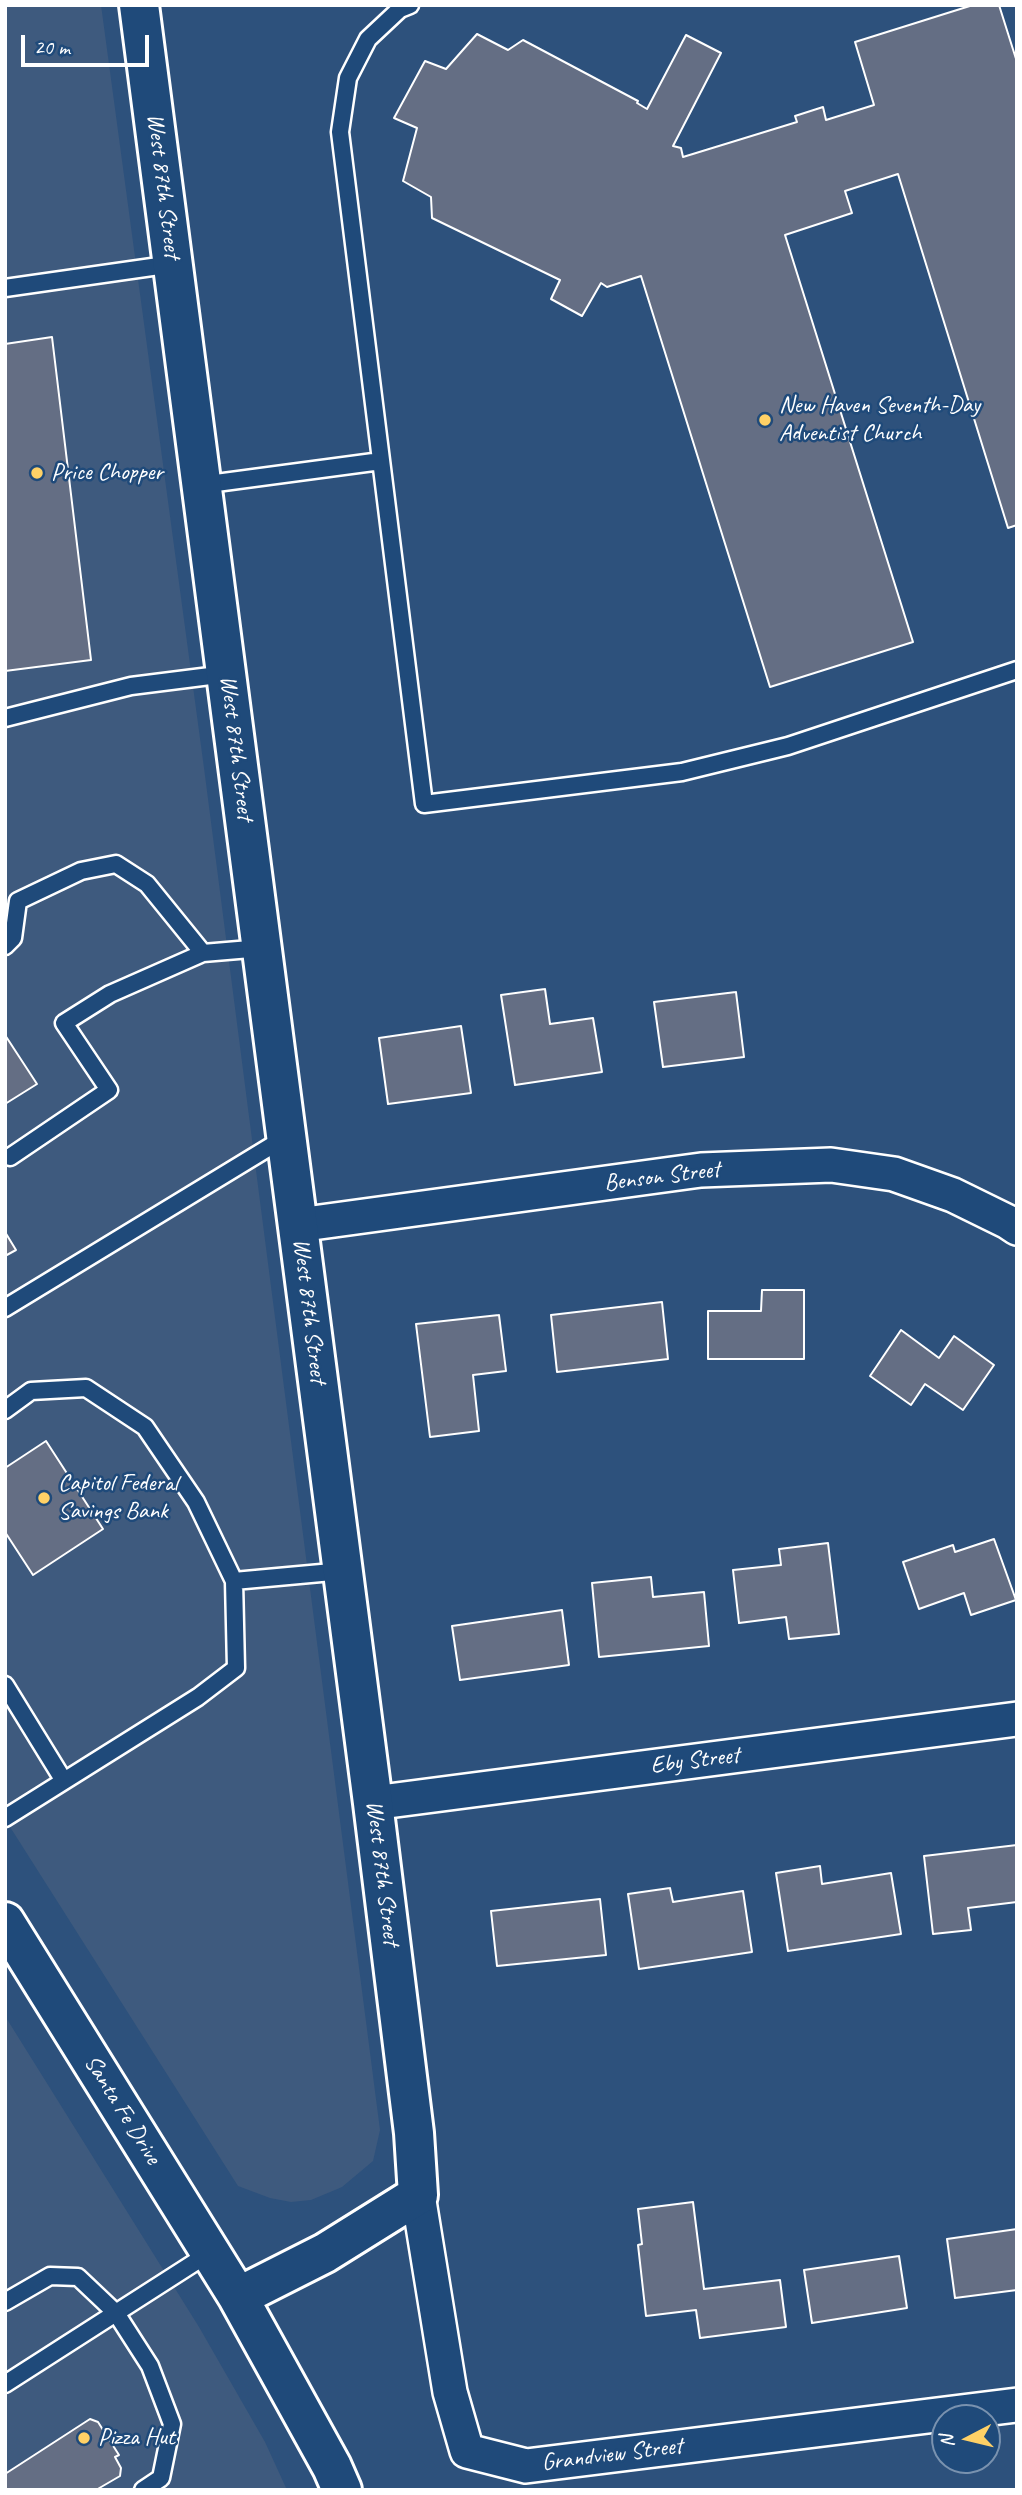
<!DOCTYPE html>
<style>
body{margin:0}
#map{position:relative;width:1022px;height:2495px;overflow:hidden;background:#2d517c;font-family:Caveat,sans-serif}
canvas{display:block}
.frame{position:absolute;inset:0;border:7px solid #fff;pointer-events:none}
.north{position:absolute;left:931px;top:2404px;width:70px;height:70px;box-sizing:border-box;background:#1f4a7a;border:2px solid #7992af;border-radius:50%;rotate:263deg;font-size:19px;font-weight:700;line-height:28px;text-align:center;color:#fff}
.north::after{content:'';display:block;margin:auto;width:24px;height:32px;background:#ffd166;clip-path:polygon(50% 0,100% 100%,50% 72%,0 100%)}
.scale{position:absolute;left:21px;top:35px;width:128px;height:32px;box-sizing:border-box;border:4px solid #fff;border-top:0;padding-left:9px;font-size:21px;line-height:24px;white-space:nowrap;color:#fff;-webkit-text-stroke:5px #1f4a7a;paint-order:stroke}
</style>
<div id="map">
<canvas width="1022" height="2495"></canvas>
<div class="frame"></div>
<div class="north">N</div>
<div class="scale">20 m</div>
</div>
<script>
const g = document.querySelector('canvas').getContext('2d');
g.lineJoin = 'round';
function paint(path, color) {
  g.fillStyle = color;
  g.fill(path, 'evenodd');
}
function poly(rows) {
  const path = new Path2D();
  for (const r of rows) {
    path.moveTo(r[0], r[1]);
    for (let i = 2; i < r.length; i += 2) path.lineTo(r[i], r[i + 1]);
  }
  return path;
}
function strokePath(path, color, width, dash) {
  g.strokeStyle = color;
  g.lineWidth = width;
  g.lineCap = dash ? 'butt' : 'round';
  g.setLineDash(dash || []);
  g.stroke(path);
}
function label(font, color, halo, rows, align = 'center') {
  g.font = font + ' Caveat,sans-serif';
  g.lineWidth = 5;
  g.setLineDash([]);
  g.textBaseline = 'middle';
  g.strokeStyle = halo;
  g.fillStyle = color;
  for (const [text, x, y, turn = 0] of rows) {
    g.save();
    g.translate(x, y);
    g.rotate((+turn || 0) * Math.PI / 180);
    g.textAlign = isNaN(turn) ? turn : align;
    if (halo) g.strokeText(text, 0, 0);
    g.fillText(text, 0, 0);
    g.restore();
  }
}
const built = poly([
 [5,5,101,5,204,768,380,2130,373,2161,342,2187,311,2200,291,2202,270,2198,238,2186,5,1819],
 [5,2016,199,2327,265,2442,287,2490,5,2490]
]);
const building = poly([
 [973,5,999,5,1017,62,1017,525,1008,528,898,174,845,191,852,213,785,235,913,642,770,687,641,276,607,287,601,283,582,316,551,299,560,280,432,218,431,197,403,181,417,128,394,118,425,61,446,69,477,34,508,50,523,40,638,101,637,103,647,109,686,35,721,53,673,146,681,148,683,157,797,122,795,116,823,107,826,120,874,105,855,42,973,5],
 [52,337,91,660,5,671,5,344,52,337],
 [545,989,550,1024,593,1018,602,1072,515,1085,501,995,545,989],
 [736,992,744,1057,663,1067,654,1002,736,992],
 [461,1026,471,1093,388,1104,379,1038,461,1026],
 [5,1035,37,1084,5,1104,5,1035],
 [5,1232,16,1250,5,1256,5,1232],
 [762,1290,804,1290,804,1359,708,1359,708,1311,761,1311,762,1290],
 [662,1302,668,1359,557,1372,551,1315,662,1302],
 [499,1315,506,1371,473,1375,479,1431,430,1437,416,1324,499,1315],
 [901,1330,939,1358,954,1336,994,1365,963,1410,925,1384,911,1405,870,1376,901,1330],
 [46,1441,103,1529,33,1575,5,1532,5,1468,46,1441],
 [994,1539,1016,1600,971,1615,964,1593,919,1609,903,1562,953,1545,955,1552,994,1539],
 [828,1543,839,1634,789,1639,786,1617,739,1623,733,1570,781,1565,779,1549,828,1543],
 [651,1577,653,1597,704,1592,709,1646,599,1657,592,1583,651,1577],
 [562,1610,569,1665,460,1680,452,1626,562,1610],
 [1017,1845,1017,1902,968,1908,971,1930,933,1934,924,1856,1017,1845],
 [820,1866,822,1884,891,1873,901,1934,788,1951,776,1873,820,1866],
 [670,1888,673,1902,743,1891,752,1952,639,1969,628,1894,670,1888],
 [600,1899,606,1955,497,1966,491,1911,600,1899],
 [693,2202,704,2289,780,2280,786,2327,700,2338,696,2310,646,2316,638,2245,642,2244,638,2209,693,2202],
 [1017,2229,1017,2290,955,2298,947,2239,1017,2229],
 [899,2256,907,2308,812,2323,804,2270,899,2256],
 [90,2419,98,2422,119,2455,115,2457,121,2468,120,2476,96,2490,5,2490,5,2474,90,2419]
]);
const lane = poly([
 [410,5,400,9,368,39,348,78,340,132,424,804,682,772,788,746,1017,670],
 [5,288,173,264],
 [201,485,381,461],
 [5,718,131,686,226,674],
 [5,946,13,938,18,901,81,871,116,864,147,884,203,953],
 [10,1157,109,1090,64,1023,110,994,203,953,262,948],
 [5,1308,286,1137],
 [5,1410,31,1391,86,1388,145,1427,196,1502,234,1581],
 [5,1685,64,1781],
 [5,1818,198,1697,236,1668,234,1581,343,1571],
 [5,2302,50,2276,78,2277,116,2313,150,2366,172,2424,161,2478,143,2490],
 [5,2384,211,2252]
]);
const street = poly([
 [298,1225,701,1170,831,1165,894,1174,953,1195,1008,1222,1017,1228],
 [373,1803,1017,1719],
 [418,2195,450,2392,467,2451,526,2466,1017,2405]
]);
const secondary = poly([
 [139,5,373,1803,414,2133,418,2195,325,2253,238,2297],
 [5,1922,238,2297,332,2467,342,2490]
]);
const markers = [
 [765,420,7,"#ffd166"],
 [37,473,7,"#ffd166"],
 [44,1498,7,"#ffd166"],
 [84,2438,7,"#ffd166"]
];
const streetNames = [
 ["West 87th Street",163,186,83],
 ["West 87th Street",236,748,83],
 ["Benson Street",662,1177,-7],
 ["West 87th Street",309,1311,83],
 ["Eby Street",695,1761,-7],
 ["West 87th Street",382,1873,83],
 ["Santa Fe Drive",122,2110,58],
 ["Grandview Street",612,2455,-7]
];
const poiNames = [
 ["New Haven Seventh-Day",779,406],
 ["Adventist Church",779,434],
 ["Price Chopper",51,473],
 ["Capitol Federal",58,1484],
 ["Savings Bank",58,1512],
 ["Pizza Hut",98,2438]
];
paint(built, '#3e5a7e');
paint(building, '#646e84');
strokePath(building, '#fff', 2);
strokePath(lane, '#fff', 21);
strokePath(street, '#fff', 38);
strokePath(secondary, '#fff', 44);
strokePath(lane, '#1f4a7a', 16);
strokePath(street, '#1f4a7a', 33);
strokePath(secondary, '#1f4a7a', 38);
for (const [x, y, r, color] of markers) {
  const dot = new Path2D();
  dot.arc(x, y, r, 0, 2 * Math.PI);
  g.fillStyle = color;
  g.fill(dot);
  strokePath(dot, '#1f4a7a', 2.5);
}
label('24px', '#fff', '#1f4a7a', streetNames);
label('24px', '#fff', '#1f4a7a', poiNames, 'left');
</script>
